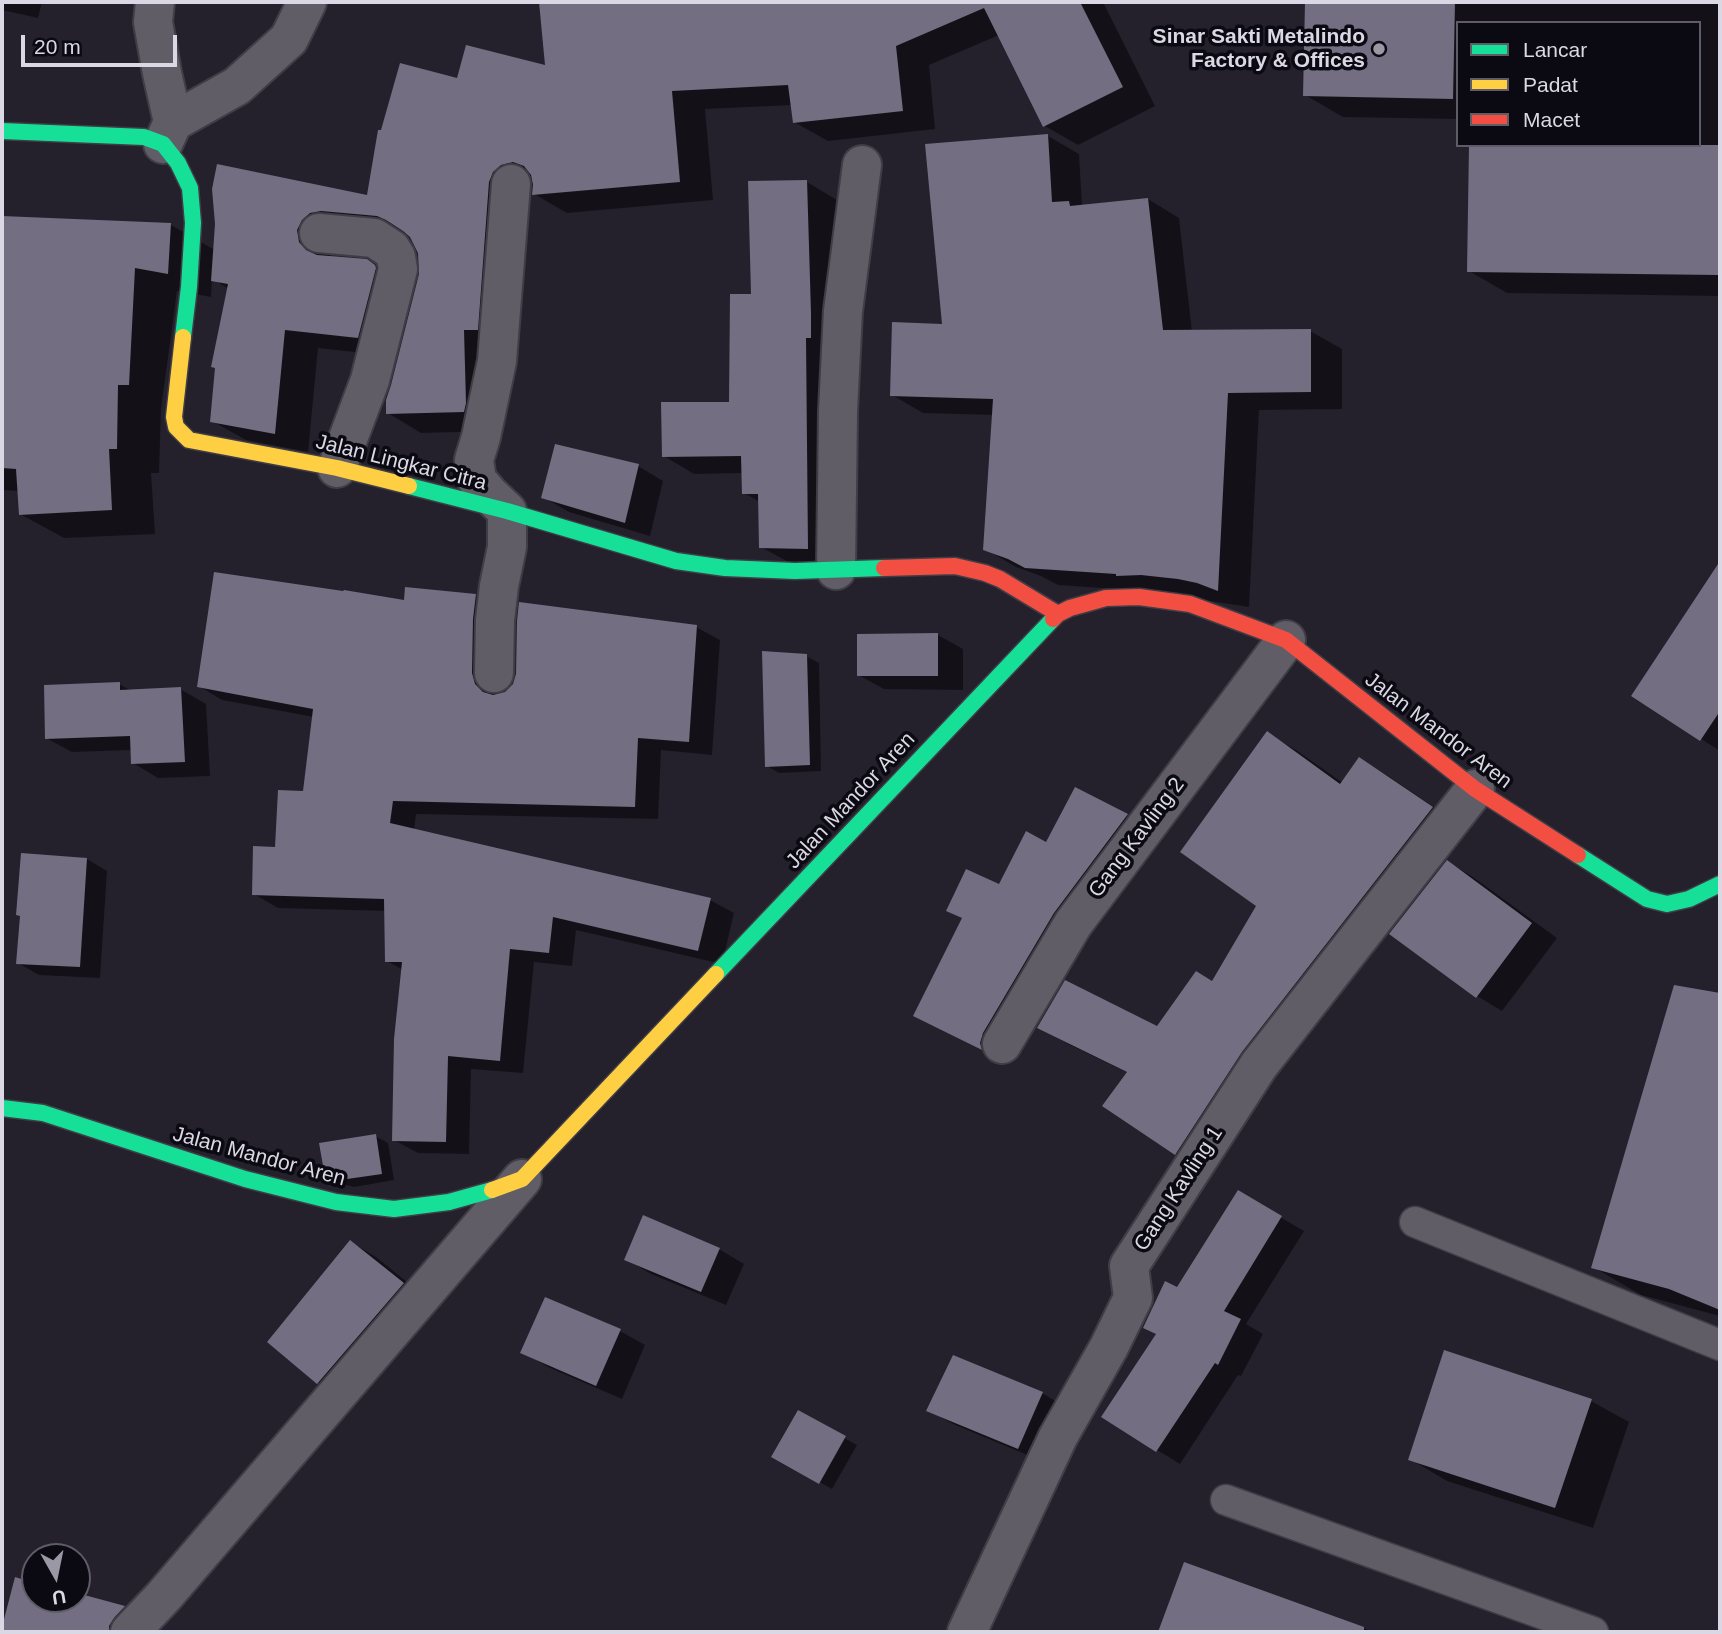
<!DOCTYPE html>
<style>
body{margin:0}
#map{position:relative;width:1722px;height:1634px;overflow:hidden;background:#24212c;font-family:Helvetica,sans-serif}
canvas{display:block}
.frame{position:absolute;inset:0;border:4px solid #dad8e5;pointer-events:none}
.legend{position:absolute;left:1456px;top:21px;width:245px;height:126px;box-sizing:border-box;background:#0b0911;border:2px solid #5e5c66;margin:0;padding:9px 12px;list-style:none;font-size:21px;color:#dad8e5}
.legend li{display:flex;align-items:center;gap:14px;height:35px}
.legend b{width:35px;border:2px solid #5e5c66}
.north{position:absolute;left:21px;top:1543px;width:70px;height:70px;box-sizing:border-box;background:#0b0911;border:2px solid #5e5c66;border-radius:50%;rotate:171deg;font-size:19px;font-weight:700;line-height:28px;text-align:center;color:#dad8e5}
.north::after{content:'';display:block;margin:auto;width:24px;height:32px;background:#9a98a4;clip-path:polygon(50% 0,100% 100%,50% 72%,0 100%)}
.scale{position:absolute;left:21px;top:35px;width:156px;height:32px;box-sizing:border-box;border:4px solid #dad8e5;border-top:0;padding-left:9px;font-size:21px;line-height:24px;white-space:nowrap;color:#dad8e5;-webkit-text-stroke:5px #0b0911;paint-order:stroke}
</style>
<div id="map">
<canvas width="1722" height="1634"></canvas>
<div class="frame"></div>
<ul class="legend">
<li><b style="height:9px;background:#16e098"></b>Lancar</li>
<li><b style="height:9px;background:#ffcf43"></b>Padat</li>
<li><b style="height:9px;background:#f24e42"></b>Macet</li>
</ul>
<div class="north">U</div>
<div class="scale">20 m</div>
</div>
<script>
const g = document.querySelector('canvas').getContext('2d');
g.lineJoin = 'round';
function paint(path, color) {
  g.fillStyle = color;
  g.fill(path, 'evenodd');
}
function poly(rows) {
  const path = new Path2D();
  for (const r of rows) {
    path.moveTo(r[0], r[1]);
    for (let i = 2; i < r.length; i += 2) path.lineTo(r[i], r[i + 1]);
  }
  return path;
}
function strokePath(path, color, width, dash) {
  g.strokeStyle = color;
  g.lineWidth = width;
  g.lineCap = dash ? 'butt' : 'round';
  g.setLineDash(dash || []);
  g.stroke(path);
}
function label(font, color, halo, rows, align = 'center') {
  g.font = font + ' Helvetica,sans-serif';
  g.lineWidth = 7;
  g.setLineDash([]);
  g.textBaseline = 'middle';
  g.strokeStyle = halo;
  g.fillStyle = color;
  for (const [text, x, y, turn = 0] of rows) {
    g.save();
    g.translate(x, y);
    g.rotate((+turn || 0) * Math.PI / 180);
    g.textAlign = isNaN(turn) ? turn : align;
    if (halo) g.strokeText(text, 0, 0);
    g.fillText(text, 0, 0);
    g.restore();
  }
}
const shadow = poly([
 [2,2,42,2,38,18,2,10],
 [541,2,1103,2,1155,106,1078,145,1045,126,999,35,929,65,935,129,828,141,794,122,792,105,705,109,713,200,567,213,534,194,535,183,526,191,497,431,421,433,388,413,421,275,419,252,409,234,355,229,330,250,331,258,366,261,400,281,391,356,318,348,308,452,246,440,212,421,217,368,229,289,212,279,211,297,177,291,161,409,159,473,151,473,155,534,64,538,20,514,19,491,2,490,2,217,171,225,215,250,217,224,369,197,459,80,547,67],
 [1306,2,1720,2,1720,296,1507,293,1469,271,1699,145,1699,23,1458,23,1458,119,1343,117,1305,95],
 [1048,136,1079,154,1082,206,1148,199,1179,218,1192,332,1310,331,1342,349,1342,409,1259,410,1249,607,1146,591,1058,585,1041,576,1016,567,985,549,994,415,923,413,892,395,944,326],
 [807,182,837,200,841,355,839,565,792,564,761,547,760,502,744,493,743,473,694,474,664,456,731,404,753,295],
 [638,466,663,481,650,536,569,512,543,497],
 [1711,578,1720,583,1720,751,1634,696],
 [475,596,499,610,495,688,497,695,696,627,720,640,712,755,661,750,658,819,416,814,414,830,710,900,734,913,722,964,576,930,572,966,534,962,523,1073,471,1069,469,1154,418,1153,394,1140,403,970,387,961,386,911,278,908,254,894,304,793,314,717,222,700,199,686,405,603],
 [938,635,963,649,963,690,884,689,858,675],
 [806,656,819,663,821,771,779,773,767,766],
 [119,684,132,691,180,689,206,704,210,776,158,778,133,763,132,750,72,752,46,738],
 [1267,734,1296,750,1343,783,1360,759,1388,776,1460,825,1204,1170,1176,1154,1128,1073,1068,1044,1039,1027,1158,1028,1213,982,1258,905],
 [1076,789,1148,828,1002,1060,915,1016,964,919,949,911,1000,886,1047,844],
 [87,859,107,871,100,978,39,975,18,963],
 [1448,862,1473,877,1557,938,1502,1011,1477,996],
 [1675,987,1720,995,1720,1316,1641,1295,1593,1267],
 [375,1136,388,1143,394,1180,354,1187,339,1183,326,1175],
 [1239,1193,1304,1231,1246,1324,1263,1334,1241,1376,1238,1375,1180,1464,1103,1417,1158,1334,1178,1289],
 [351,1242,376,1257,428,1299,344,1397,318,1382],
 [719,1249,744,1264,726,1305,651,1274,626,1259],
 [620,1331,645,1345,622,1399,548,1367,523,1352],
 [1042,1393,1067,1408,1044,1462,953,1424,928,1410],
 [1591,1401,1629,1422,1593,1528,1447,1481,1410,1459],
 [799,1413,857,1445,832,1489,774,1457],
 [1185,1564,1374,1632,1160,1632],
 [16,1579,35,1584,35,1599,77,1599,77,1595,116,1605,142,1620,138,1632,2,1632]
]);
const building = poly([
 [539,2,1080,2,1123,87,1043,127,984,8,896,46,903,111,793,123,788,85,672,91,680,182,532,195,533,185,531,175,524,166,513,162,501,165,493,172,489,182,478,330,464,330,466,403,464,412,386,414,386,400,391,385,419,274,418,253,410,237,403,231,386,220,377,216,321,211,310,213,302,220,297,230,299,242,306,250,317,255,367,259,375,265,376,268,358,338,285,330,275,434,210,422,215,368,211,367,228,284,211,281,215,224,212,189,217,164,367,195,378,130,381,130,400,63,457,78,466,45,545,65],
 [1305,2,1455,2,1453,99,1303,96],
 [1048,134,1052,202,1069,201,1070,206,1148,198,1163,330,1311,329,1311,392,1228,393,1218,591,1197,583,1178,579,1141,575,1116,576,1116,574,1025,568,1008,559,983,550,993,399,890,396,892,322,942,324,925,144],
 [1469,145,1720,145,1718,275,1467,272],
 [807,180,811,313,811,338,806,338,808,549,759,548,758,494,742,494,741,456,662,457,661,402,729,402,730,294,751,294,748,181],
 [2,216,171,223,168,274,135,268,129,385,118,385,117,449,109,449,112,510,19,515,16,469,2,468],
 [555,444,639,464,625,523,541,498],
 [1720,561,1720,711,1700,741,1631,696],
 [214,572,343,591,344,590,404,600,405,587,476,594,473,619,472,673,475,684,483,692,493,695,505,692,513,684,516,674,517,621,519,602,697,625,689,742,638,738,635,807,393,801,390,823,711,898,698,951,553,917,549,953,510,949,500,1061,448,1056,446,1142,392,1141,394,1039,402,962,385,962,384,899,252,895,253,846,275,847,278,790,303,791,313,709,197,687],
 [938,633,938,676,857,676,857,634],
 [762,651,807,654,810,765,765,767],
 [120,682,120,690,181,687,185,762,131,764,130,736,45,739,44,685],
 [1267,731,1340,784,1359,757,1433,807,1242,1052,1175,1155,1102,1106,1127,1072,1037,1028,1065,980,1157,1026,1196,971,1212,981,1256,906,1180,852],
 [1075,787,1128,814,1054,913,983,1033,980,1043,982,1050,913,1016,962,918,946,911,966,869,999,884,1026,831,1046,842],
 [21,853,87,858,80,967,16,964,20,916,16,915],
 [1447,860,1532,923,1476,998,1389,934],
 [1674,985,1720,993,1720,1310,1669,1289,1591,1268],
 [376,1134,382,1174,340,1180,325,1177,319,1143],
 [1238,1190,1282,1216,1224,1311,1241,1319,1218,1365,1215,1363,1156,1452,1101,1417,1156,1334,1143,1328,1165,1281,1177,1287],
 [643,1215,720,1248,701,1292,624,1260],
 [350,1240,404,1283,317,1384,267,1342],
 [545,1297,621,1329,596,1386,520,1353],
 [1444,1350,1592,1399,1555,1508,1408,1460],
 [953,1355,1043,1392,1018,1449,926,1411],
 [798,1410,846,1436,819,1484,771,1457],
 [1184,1562,1364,1627,1364,1632,1158,1632],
 [15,1577,35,1583,35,1599,77,1599,77,1593,125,1606,114,1618,109,1626,109,1632,2,1632,2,1627]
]);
const lane = poly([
 [1415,1222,1720,1345],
 [1226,1500,1593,1632]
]);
const street = poly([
 [155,2,153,22,162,73,173,122],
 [163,144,173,122,237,86,289,39,307,2],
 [319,233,374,238,391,249,396,257,398,269,370,380,337,468],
 [836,570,838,411,843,311,862,165],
 [494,673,495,620,499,586,507,547,507,511,489,494,477,480,474,460,481,437,497,361,511,184],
 [1002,1044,1073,924,1286,640],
 [130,1632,164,1596,522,1179],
 [967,1632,1058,1437,1109,1347,1128,1308,1133,1298,1129,1266,1259,1065,1475,789]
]);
const fast = poly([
 [2,131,144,137,163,144,178,163,190,188,193,223,189,287,183,337],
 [409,486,507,511,676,561,725,568,795,571,884,568],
 [1578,855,1647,899,1667,904,1689,899,1720,884],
 [716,974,1053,619],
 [2,1108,43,1113,245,1179,336,1202,394,1209,449,1202,492,1190]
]);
const slow = poly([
 [183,337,174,417,176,427,189,440,337,468,409,486],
 [492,1190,522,1179,716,974]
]);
const jam = poly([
 [884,568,955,566,985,573,1000,579,1058,614],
 [1053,619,1058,614,1070,608,1106,598,1139,597,1190,604,1286,640,1475,789,1578,855]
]);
const markers = [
 [1379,49,7,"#9a98a4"]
];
const poiNames = [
 ["Sinar Sakti Metalindo",1365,37],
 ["Factory & Offices",1365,61]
];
const streetNames = [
 ["Jalan Lingkar Citra",401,463,14],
 ["Jalan Mandor Aren",1438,731,37],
 ["Jalan Mandor Aren",851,801,-47],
 ["Gang Kavling 2",1137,838,-53],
 ["Jalan Mandor Aren",259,1157,15],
 ["Gang Kavling 1",1179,1189,-57]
];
paint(shadow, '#0007');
paint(building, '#736e82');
strokePath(lane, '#3f3d46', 33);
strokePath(street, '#3f3d46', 42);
strokePath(fast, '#3f3d46', 19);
strokePath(slow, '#3f3d46', 19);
strokePath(jam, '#3f3d46', 19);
strokePath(lane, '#605d66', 30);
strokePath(street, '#605d66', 38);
strokePath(fast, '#16e098', 16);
strokePath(slow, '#ffcf43', 16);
strokePath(jam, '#f24e42', 16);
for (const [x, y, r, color] of markers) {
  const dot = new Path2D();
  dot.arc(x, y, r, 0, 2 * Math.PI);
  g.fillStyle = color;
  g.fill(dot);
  strokePath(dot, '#0b0911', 2.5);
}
label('bold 21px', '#dad8e5', '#0b0911', poiNames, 'right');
label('21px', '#dad8e5', '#0b0911', streetNames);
</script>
